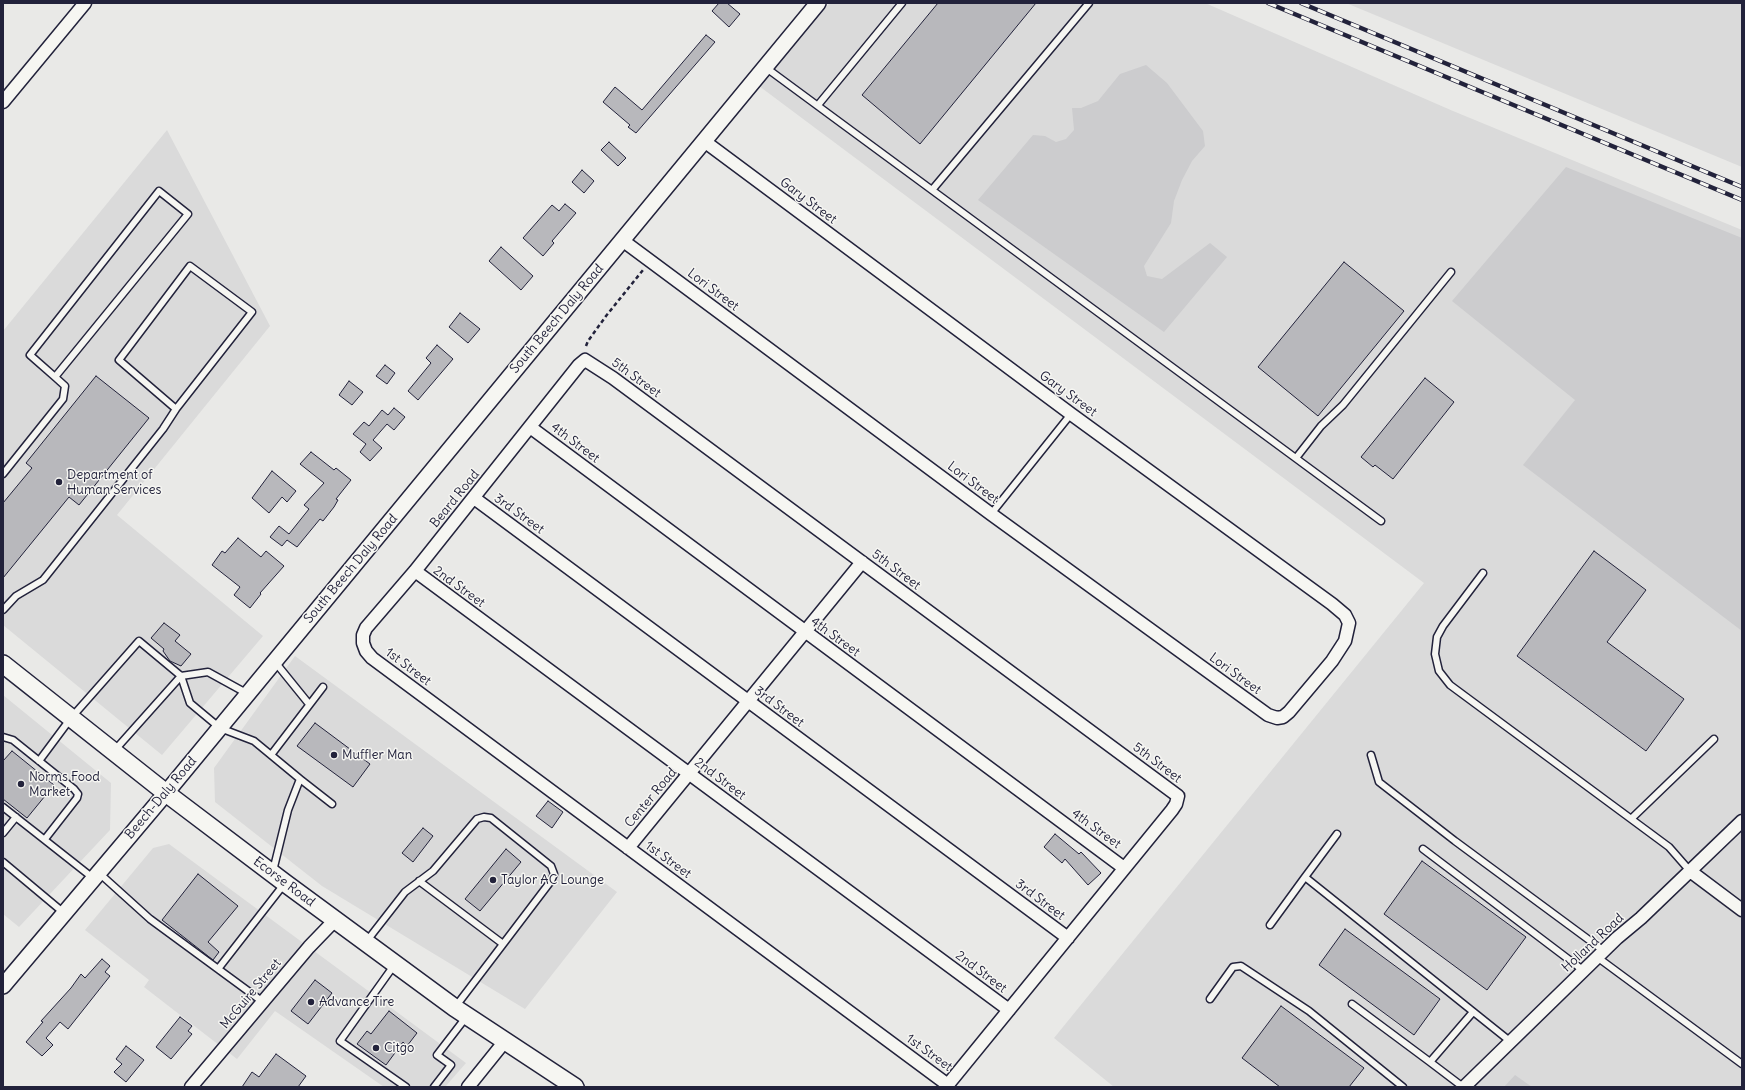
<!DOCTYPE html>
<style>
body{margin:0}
#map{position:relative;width:1745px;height:1090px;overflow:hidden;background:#e9e9e7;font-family:Delius,sans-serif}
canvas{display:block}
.frame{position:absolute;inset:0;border:4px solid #22223b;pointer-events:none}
</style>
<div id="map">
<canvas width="1745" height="1090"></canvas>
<div class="frame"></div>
</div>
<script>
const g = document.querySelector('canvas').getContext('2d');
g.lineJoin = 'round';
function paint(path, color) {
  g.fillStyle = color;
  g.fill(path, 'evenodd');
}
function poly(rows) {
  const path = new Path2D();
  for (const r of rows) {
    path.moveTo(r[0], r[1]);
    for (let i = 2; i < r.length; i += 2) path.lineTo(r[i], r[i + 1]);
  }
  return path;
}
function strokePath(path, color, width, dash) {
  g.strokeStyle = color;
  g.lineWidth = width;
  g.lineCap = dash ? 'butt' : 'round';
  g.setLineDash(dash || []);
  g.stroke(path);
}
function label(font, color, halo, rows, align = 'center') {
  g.font = font + ' Delius,sans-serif';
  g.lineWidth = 3;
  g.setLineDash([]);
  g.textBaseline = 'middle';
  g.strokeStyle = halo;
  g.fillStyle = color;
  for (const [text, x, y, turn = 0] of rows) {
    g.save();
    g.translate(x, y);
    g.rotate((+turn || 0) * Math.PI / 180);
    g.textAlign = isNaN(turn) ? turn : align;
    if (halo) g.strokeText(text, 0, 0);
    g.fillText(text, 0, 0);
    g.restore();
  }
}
const built = poly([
 [830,3,1205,3,1453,111,1742,230,1742,1087,1114,1087,1054,1038,1424,583,759,86,807,27],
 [1346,3,1742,3,1742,167],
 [167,130,270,326,117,515,263,636,162,755,3,625,3,331],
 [295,656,617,892,525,1009,322,886,215,802,214,768],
 [3,695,111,783,110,830,19,927,3,914],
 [169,844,466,1063,445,1087,384,1087,275,1011,237,1059,144,987,149,980,85,930,153,848]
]);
const green = poly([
 [1146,65,1167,83,1203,131,1205,146,1192,161,1182,180,1174,201,1171,223,1144,266,1147,276,1162,279,1210,243,1227,257,1164,332,978,200,1033,135,1045,136,1056,142,1066,139,1074,130,1072,108,1081,108,1098,101,1120,74],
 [1566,167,1742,238,1742,631,1523,465,1575,400,1452,301],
 [1515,1075,1532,1087,1504,1087]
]);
const building = poly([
 [719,3,727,3,740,14,729,27,712,11,719,3],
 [938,3,1036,3,920,144,862,95,938,3],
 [706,35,715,42,636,133,628,127,630,125,603,102,615,87,642,110,706,35],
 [609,142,626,158,618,166,601,150,609,142],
 [582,170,594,181,584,193,572,182,582,170],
 [565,204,576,213,552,241,554,243,543,256,523,238,552,205,559,211,565,204],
 [501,247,533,276,521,290,489,261,501,247],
 [1344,262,1404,311,1318,416,1258,367,1344,262],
 [460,313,480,329,468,343,449,327,460,313],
 [437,345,453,359,418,400,408,391,431,363,426,358,437,345],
 [385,365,395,373,387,384,376,376,385,365],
 [96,376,149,418,79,505,69,497,3,578,3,503,32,468,26,463,96,376],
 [1425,378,1454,402,1393,479,1375,465,1373,467,1361,457,1425,378],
 [349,381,363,392,352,405,339,395,349,381],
 [394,408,405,417,394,430,387,424,373,440,382,448,370,461,360,452,366,444,353,434,364,422,369,426,382,410,388,415,394,408],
 [311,452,334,470,336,468,351,480,336,499,338,500,334,507,323,521,320,519,297,547,287,540,282,546,270,537,279,526,289,534,309,509,304,505,324,483,300,464,311,452],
 [272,471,296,491,287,502,282,497,269,513,252,498,272,471],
 [238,538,261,557,266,551,284,566,260,593,261,594,250,608,234,595,240,587,212,565,222,551,225,553,238,538],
 [1594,551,1646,590,1607,642,1684,699,1646,751,1517,656,1594,551],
 [164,623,180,635,175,641,191,654,181,666,170,661,163,651,164,649,151,638,164,623],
 [315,723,370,764,353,787,297,746,315,723],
 [12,751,54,785,27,818,3,799,3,761,12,751],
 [548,801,563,812,552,828,536,816,548,801],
 [423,828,433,836,413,862,402,853,423,828],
 [1055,834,1079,854,1081,852,1101,873,1088,885,1065,859,1062,863,1044,847,1055,834],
 [506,849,521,862,480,911,465,899,506,849],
 [1422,861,1526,937,1487,990,1384,914,1422,861],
 [198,874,238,906,208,942,219,952,213,960,162,920,198,874],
 [1345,929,1440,999,1414,1035,1319,965,1345,929],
 [102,959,110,966,105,972,110,976,68,1029,60,1022,46,1038,53,1045,42,1056,26,1042,43,1022,41,1021,71,988,81,974,85,978,102,959],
 [315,980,332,993,308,1024,291,1011,315,980],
 [1281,1006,1364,1068,1349,1087,1280,1087,1242,1058,1281,1006],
 [389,1011,417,1033,407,1046,403,1042,386,1065,357,1044,367,1031,371,1034,389,1011],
 [180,1017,192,1026,188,1031,192,1034,171,1059,156,1047,180,1017],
 [126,1046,144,1060,126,1082,114,1072,122,1064,116,1059,126,1046],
 [276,1054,306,1076,298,1087,242,1087,252,1072,259,1077,276,1054]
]);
const path = poly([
 [586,346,588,341,606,316,643,270]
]);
const service = poly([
 [765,67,1381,521],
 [818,105,902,3],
 [932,190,1089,3],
 [1296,458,1321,426,1343,405,1451,272],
 [3,474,63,399,65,386,55,377,30,355,159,191,188,214,55,377],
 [991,514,1071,414],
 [1483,573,1443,626,1437,637,1435,654,1439,671,1450,685,1669,847,1690,871],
 [3,610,16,596,43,580,163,429,176,409,252,312,190,266,119,360,176,409],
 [275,662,309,704],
 [248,694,208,672,181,676,190,703,220,728,254,741,300,779,288,810,273,871],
 [3,737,13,740,74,789,78,794,77,798,45,839],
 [271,755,323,687],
 [1371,755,1379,782,1455,841,1604,951],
 [39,761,71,718,139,641,181,676,114,751],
 [300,779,332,804],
 [3,807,93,878],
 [1631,819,1714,739],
 [3,833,16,817],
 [1423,849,1584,971],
 [3,862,64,913],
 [99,873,150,919,263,1002],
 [1305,877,1337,834],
 [419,881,503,944],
 [1270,925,1305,877,1511,1042],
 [366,942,405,892,433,871,477,819,484,817,491,818,551,866,554,874,551,881,456,1006],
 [1597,957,1742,1064],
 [395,964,340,1041,406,1087],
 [218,969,285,883],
 [1210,999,1233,967,1241,966,1309,1011,1403,1087],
 [1352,1004,1430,1062],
 [434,1087,451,1065,437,1055,467,1016],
 [1463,1087,1430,1062,1473,1012]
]);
const minor = poly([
 [3,102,85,3],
 [622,240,991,514,1268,715,1277,718,1283,717,1289,712,1332,661,1345,641,1349,623,1345,615,1332,604,1071,414,704,141],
 [530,427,1124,868],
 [474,498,1068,938],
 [415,571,1009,1010],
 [628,848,862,562],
 [1690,871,1742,910],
 [191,1087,309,947,335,920],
 [468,1087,505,1041],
 [946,1087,1172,810,1176,804,1178,796,613,378,585,360,579,365,415,571,366,628,363,635,363,643,366,651,372,658,948,1085],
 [1464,1087,1617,938,1641,918,1742,821]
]);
const tertiary = poly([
 [3,986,166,793,818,3]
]);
const secondary = poly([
 [3,664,166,793,285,883,455,1008,575,1087]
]);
const rail = poly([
 [1268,3,1742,200],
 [1301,3,1742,187]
]);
const markers = [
 [59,482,4,"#22223b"],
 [334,755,4,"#22223b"],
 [21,784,4,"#22223b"],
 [493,880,4,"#22223b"],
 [311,1002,4,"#22223b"],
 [376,1048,4,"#22223b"]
];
const streetNames = [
 ["Gary Street",808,201,37],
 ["Lori Street",713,290,37],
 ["South Beech Daly Road",557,319,-50],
 ["5th Street",636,378,36],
 ["Gary Street",1068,394,36],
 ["4th Street",575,443,37],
 ["Lori Street",973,483,37],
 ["Beard Road",455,499,-51],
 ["3rd Street",519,514,36],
 ["South Beech Daly Road",351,569,-50],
 ["5th Street",896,570,37],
 ["2nd Street",459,587,36],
 ["4th Street",835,637,36],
 ["1st Street",408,667,37],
 ["Lori Street",1235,674,36],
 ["3rd Street",779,707,37],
 ["5th Street",1157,763,37],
 ["2nd Street",720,779,37],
 ["Beech-Daly Road",161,798,-50],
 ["Center Road",651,798,-50],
 ["4th Street",1096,829,36],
 ["1st Street",668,860,36],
 ["Ecorse Road",284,882,37],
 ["3rd Street",1040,900,37],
 ["Holland Road",1593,943,-43],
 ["2nd Street",981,972,37],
 ["McGuire Street",251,994,-50],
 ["1st Street",929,1053,36]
];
const poiNames = [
 ["Department of",67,475],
 ["Human Services",67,490],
 ["Muffler Man",342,755],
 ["Norms Food",29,777],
 ["Market",29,792],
 ["Taylor AC Lounge",501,880],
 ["Advance Tire",319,1002],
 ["Citgo",384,1048]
];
paint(built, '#dadada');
paint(green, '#ccccce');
paint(building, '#b8b8bc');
strokePath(building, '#22223b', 1);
strokePath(service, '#22223b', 9);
strokePath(minor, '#22223b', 15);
strokePath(tertiary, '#22223b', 18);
strokePath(secondary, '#22223b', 20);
strokePath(path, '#22223b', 2.5, [4, 3]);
strokePath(service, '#f6f6f2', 6);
strokePath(minor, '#f6f6f2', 12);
strokePath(tertiary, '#f6f6f2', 15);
strokePath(secondary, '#f6f6f2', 17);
strokePath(rail, '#22223b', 4.5);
strokePath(rail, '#f6f6f2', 3, [9]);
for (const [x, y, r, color] of markers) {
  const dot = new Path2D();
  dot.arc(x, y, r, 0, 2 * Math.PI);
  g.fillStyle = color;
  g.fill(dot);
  strokePath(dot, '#f6f6f2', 1.5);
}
label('13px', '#22223b', '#f6f6f2', streetNames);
label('13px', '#22223b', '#f6f6f2', poiNames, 'left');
</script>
